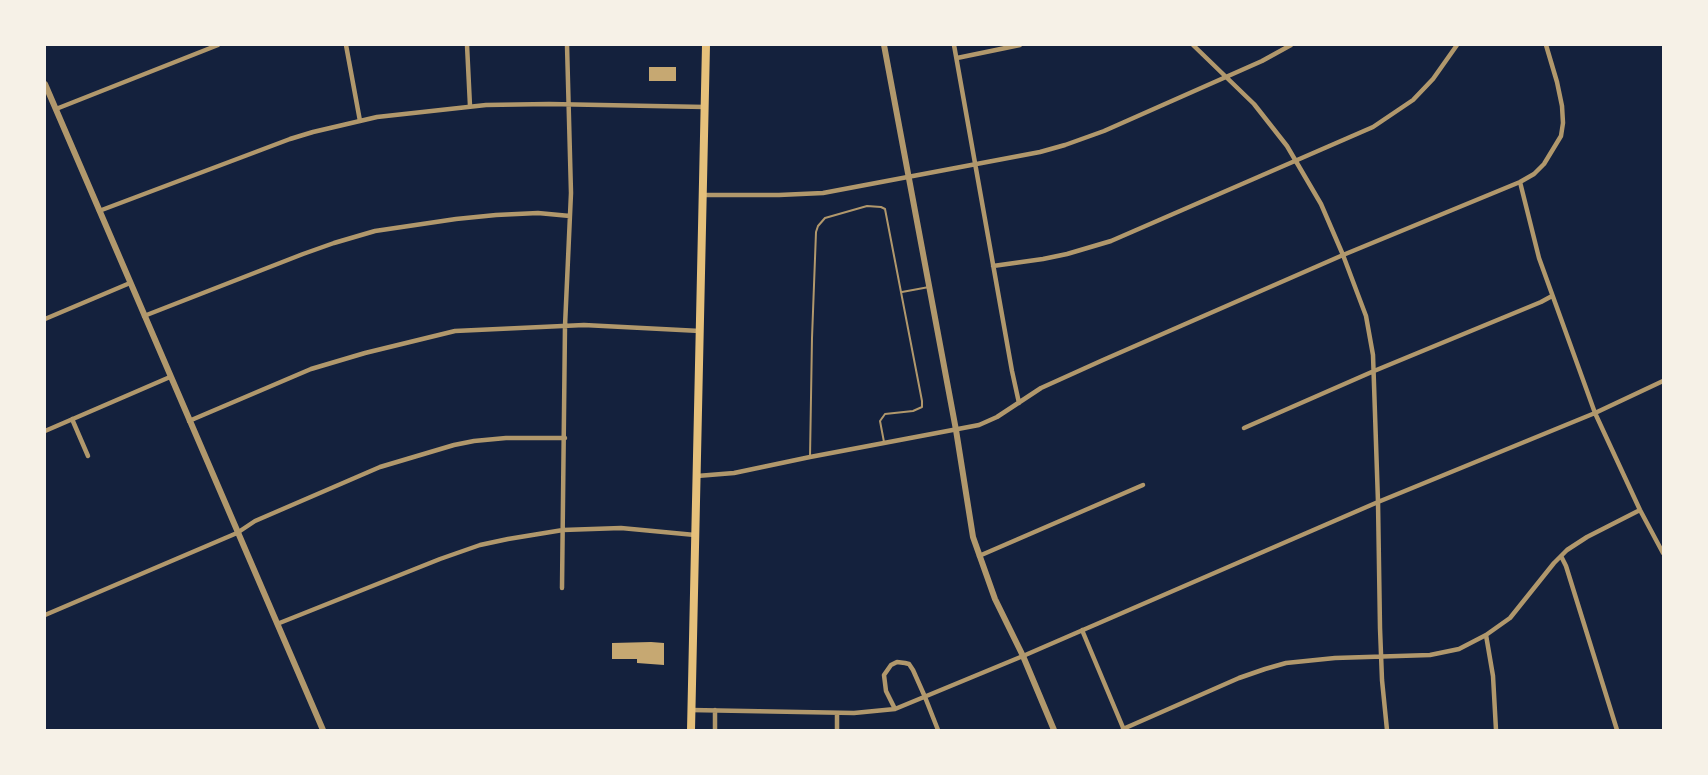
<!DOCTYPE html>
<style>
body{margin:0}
#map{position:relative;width:1708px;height:775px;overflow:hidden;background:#14213d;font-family:Quicksand,sans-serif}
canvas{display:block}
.frame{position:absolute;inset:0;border:46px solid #f6f1e7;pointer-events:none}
</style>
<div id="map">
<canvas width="1708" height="775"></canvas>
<div class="frame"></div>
</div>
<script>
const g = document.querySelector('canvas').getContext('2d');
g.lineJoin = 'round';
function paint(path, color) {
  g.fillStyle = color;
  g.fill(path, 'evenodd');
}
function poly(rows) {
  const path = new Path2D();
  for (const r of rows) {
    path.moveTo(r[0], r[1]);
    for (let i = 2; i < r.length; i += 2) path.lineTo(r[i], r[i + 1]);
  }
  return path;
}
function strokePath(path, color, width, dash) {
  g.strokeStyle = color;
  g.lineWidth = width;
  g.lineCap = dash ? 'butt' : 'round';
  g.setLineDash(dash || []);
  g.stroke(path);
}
const building = poly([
 [649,67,676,67,676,81,649,81],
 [651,642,664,643,664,665,637,663,637,659,612,659,612,643]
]);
const service = poly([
 [902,292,929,287],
 [810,457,812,338,816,232,818,226,825,218,867,206,881,207,885,209,922,401,922,407,913,411,885,414,880,421,884,442]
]);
const minor = poly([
 [346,45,360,121],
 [467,45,470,106],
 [954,45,1012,371,1019,403],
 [1193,45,1254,104,1287,146,1321,204,1343,255,1366,316,1373,355,1378,502,1380,628,1382,680,1387,730],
 [957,58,1020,45],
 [56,109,218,45],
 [1520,182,1539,258,1595,413,1640,510,1663,553],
 [703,195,779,195,823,193,1040,152,1065,145,1104,131,1262,61,1291,45],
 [99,211,290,139,313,132,377,117,486,105,549,104,705,107],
 [993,266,1043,259,1067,254,1111,241,1373,127,1413,100,1433,79,1457,45],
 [144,316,303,254,334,243,375,231,456,219,496,215,538,213,570,216],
 [45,319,130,283],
 [72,419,88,456],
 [189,421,311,369,365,353,455,331,584,325,700,331],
 [1244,428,1374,371,1541,302,1552,296],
 [45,431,170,377],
 [697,476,734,473,810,457,979,425,997,417,1041,388,1103,360,1343,255,1520,182,1534,174,1544,164,1561,136,1563,123,1562,106,1557,82,1546,45],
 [979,556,1143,485],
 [1561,556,1566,566,1617,730],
 [562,588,565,326,571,193,567,45],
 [45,615,237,533,255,521,380,467,454,445,474,441,506,438,565,438],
 [277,624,440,559,480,545,508,539,563,530,621,528,695,535],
 [1082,630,1124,730],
 [1486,635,1493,676,1496,730],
 [895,709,886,691,884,675,891,665,897,662,905,663,909,664,913,670,925,697,938,730],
 [691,710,854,713,895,709,1023,656,1378,502,1595,413,1663,381],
 [1123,729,1239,678,1265,669,1286,663,1335,658,1430,655,1459,649,1486,635,1510,618,1554,563,1567,550,1587,537,1640,510],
 [715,730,715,710],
 [837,730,837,713]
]);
const tertiary = poly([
 [884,45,956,430,973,537,995,599,1023,656,1054,730],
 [45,84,323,730]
]);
const primary = poly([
 [691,730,706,45]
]);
paint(building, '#c6a872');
strokePath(service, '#b1986c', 2);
strokePath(minor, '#b1986c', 4.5);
strokePath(tertiary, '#b1986c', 6);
strokePath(primary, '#e5c07b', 8);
</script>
